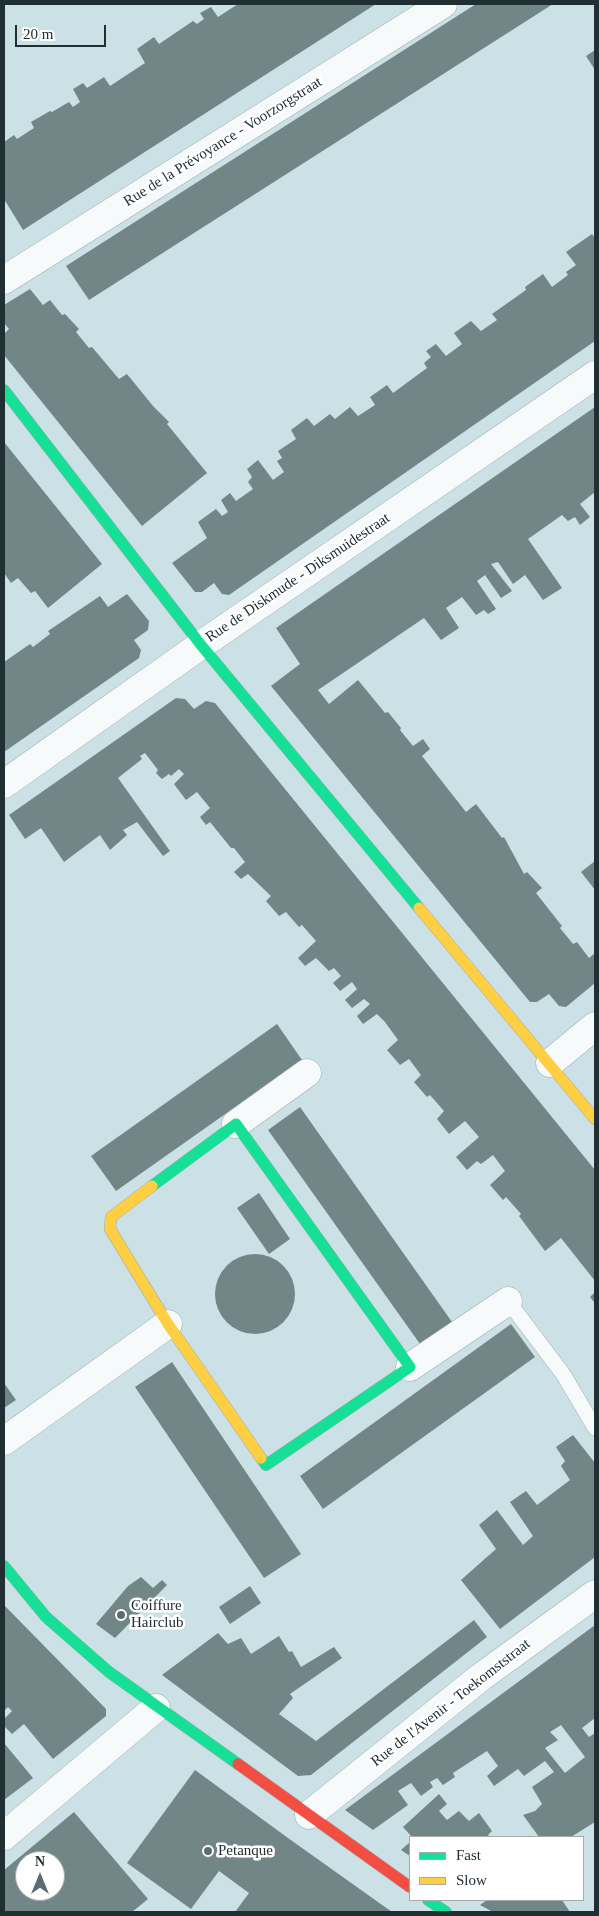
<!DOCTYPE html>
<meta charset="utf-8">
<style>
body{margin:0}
#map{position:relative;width:599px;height:1916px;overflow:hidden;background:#cce1e6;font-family:"Times New Roman",serif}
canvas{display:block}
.frame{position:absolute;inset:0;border:5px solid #202f32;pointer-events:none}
.legend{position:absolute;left:409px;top:1836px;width:175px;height:65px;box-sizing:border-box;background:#fff;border:1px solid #a6acad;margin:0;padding:6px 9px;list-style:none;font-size:15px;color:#202f32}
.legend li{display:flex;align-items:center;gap:10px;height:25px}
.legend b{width:25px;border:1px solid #a6acad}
.north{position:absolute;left:15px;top:1851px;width:50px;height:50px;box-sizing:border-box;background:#fff;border:1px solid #a6acad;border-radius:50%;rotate:0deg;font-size:14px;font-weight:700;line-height:20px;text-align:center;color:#202f32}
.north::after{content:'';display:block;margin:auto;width:18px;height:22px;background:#5c6d71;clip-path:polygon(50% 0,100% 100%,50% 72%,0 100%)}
.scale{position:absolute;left:15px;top:25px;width:91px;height:22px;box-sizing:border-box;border:2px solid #202f32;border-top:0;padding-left:6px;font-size:15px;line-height:18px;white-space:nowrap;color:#202f32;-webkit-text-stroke:4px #fff;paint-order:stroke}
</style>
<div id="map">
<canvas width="599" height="1916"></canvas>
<div class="frame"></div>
<ul class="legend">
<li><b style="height:6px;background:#16e098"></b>Fast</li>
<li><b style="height:6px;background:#ffcf43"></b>Slow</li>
</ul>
<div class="north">N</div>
<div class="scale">20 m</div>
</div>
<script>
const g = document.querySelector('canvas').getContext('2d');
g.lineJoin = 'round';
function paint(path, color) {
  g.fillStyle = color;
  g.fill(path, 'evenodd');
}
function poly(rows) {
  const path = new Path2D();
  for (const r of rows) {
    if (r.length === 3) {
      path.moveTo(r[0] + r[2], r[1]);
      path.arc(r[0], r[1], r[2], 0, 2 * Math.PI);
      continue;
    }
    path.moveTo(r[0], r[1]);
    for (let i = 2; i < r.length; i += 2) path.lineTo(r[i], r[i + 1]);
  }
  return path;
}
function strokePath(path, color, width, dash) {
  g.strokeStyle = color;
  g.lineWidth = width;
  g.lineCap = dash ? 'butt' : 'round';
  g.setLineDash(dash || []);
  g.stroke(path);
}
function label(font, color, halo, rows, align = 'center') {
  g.font = font + ' "Times New Roman",serif';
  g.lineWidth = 5;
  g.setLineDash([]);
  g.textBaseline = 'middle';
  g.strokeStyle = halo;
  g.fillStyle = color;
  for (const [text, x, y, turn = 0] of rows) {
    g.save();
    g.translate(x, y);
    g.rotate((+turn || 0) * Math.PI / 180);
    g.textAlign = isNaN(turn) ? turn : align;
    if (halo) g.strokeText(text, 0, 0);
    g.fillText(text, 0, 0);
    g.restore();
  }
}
const building = poly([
 [238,4,376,4,23,230,4,199,4,142,14,135,17,139,34,128,31,122,50,111,52,112,69,102,73,107,80,102,73,89,83,83,87,88,104,77,110,86,145,63,137,49,154,37,159,44,193,21,197,24,204,19,200,13,211,7,218,17],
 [476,4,553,4,89,300,66,266],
 [595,50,595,70,586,56],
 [592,234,595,238,595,341,229,595,222,594,214,583,202,592,195,592,172,563,207,538,198,522,216,509,222,516,228,512,221,500,230,493,236,501,253,489,248,482,252,477,247,469,258,460,273,480,284,472,277,461,282,458,278,451,296,439,291,430,307,418,314,426,330,414,335,419,350,407,358,416,375,405,370,397,387,385,393,393,427,368,424,363,431,357,426,351,436,344,446,356,462,344,454,333,471,321,481,331,497,320,492,314,526,290,525,287,543,274,552,287,568,275,566,272,576,265,566,252],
 [30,289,43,305,50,300,62,315,65,314,79,329,76,332,89,348,92,347,119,379,127,374,153,406,169,422,167,424,207,473,142,526,4,355,4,334,9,329,4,323,4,305],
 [595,407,595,492,580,504,590,517,580,525,575,517,568,521,562,515,528,539,562,588,543,600,525,575,513,584,498,562,491,564,512,591,501,598,485,575,477,581,496,609,488,614,484,610,476,615,462,597,446,608,459,628,441,640,424,618,318,690,329,704,358,680,385,713,388,712,401,728,400,730,413,746,423,739,430,749,422,756,466,812,476,804,502,838,504,837,524,874,527,872,542,888,536,893,562,926,560,928,573,944,577,942,589,958,595,953,595,983,566,1007,559,1006,549,994,537,1002,530,1002,271,686,300,664,276,628],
 [4,442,102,564,48,608,35,591,31,593,18,578,11,583,4,573],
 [127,594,149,621,148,630,134,640,141,650,139,658,4,752,4,662,30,644,33,647,50,634,48,631,100,596,108,607],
 [176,698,185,699,194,709,206,701,215,703,595,1170,595,1281,561,1238,545,1251,519,1216,521,1214,506,1197,503,1200,490,1185,505,1171,493,1155,481,1164,477,1161,467,1170,456,1157,479,1137,465,1121,449,1134,437,1119,444,1111,430,1095,427,1097,414,1082,421,1075,409,1059,400,1065,387,1050,398,1040,385,1022,377,1014,363,1024,357,1016,370,1004,364,999,352,1008,345,1000,357,989,352,982,340,991,333,983,341,976,334,968,329,971,316,958,305,966,298,958,316,941,302,925,299,927,286,912,279,916,266,901,271,896,248,874,241,879,234,872,245,862,234,848,231,848,210,822,206,825,200,817,210,808,197,792,186,800,174,784,184,774,179,769,171,776,169,774,162,779,156,773,158,770,145,753,140,756,142,759,118,778,170,851,163,856,137,822,123,830,127,835,110,850,100,835,64,862,41,828,25,839,9,815],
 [595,861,595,890,581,872],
 [277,1024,302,1060,116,1191,91,1156],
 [300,1107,452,1322,420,1344,268,1130],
 [259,1193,290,1239,269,1254,237,1208],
 [255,1294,40],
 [595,1292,595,1303,590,1297],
 [511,1324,535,1357,323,1509,300,1476],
 [172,1362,301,1554,264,1578,135,1387],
 [4,1383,16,1400,4,1408],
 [573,1435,595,1463,595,1557,500,1629,461,1580,496,1549,479,1525,497,1510,523,1545,533,1536,510,1502,526,1491,537,1505,570,1480,561,1466,565,1461,556,1447],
 [141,1577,153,1588,162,1580,167,1585,115,1638,96,1624,128,1586],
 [250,1586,261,1603,230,1624,219,1607],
 [4,1605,106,1709,106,1716,53,1759,24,1724,12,1734,4,1726,4,1719,12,1711,8,1707,4,1711],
 [474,1620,487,1637,311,1775,298,1776,162,1675,218,1633,228,1644,241,1638,251,1654,279,1636,289,1652,292,1651,301,1667,334,1647,342,1658,290,1694,293,1698,279,1714,316,1741],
 [595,1625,595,1718,582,1728,589,1737,595,1733,595,1822,571,1837,539,1837,523,1815,535,1811,542,1804,532,1787,554,1772,545,1761,524,1776,518,1769,494,1786,487,1776,498,1766,487,1751,453,1773,455,1777,443,1785,437,1778,430,1782,433,1787,421,1796,411,1783,398,1791,408,1805,373,1830,345,1810],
 [561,1725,585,1757,565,1773,545,1748,558,1740,550,1732],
 [4,1743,33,1778,4,1800],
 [195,1770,288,1838,392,1912,235,1912,249,1893,219,1871,191,1909,127,1863],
 [439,1794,447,1804,439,1811,447,1820,459,1811,469,1821,479,1813,492,1831,488,1835,490,1837,412,1837,403,1827],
 [74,1812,148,1899,132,1912,4,1912,4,1870],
 [25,1861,55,1861,55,1891,25,1891],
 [410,1842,410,1856,401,1850],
 [487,1900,562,1900,570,1912,493,1912,480,1905]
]);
const lane = poly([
 [508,1301,563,1374,595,1428]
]);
const street = poly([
 [4,280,443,4],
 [4,784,201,645,595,375],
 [550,1063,595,1026],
 [236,1124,307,1073],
 [410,1367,508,1301],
 [4,1441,168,1324],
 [309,1815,481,1677,595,1594],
 [4,1836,156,1708]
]);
const fast = poly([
 [4,390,201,645,419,908],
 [236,1124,410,1367,266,1465,261,1458],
 [152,1186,236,1124],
 [4,1566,46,1617,109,1672,238,1764],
 [428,1900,446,1912]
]);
const slow = poly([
 [419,908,595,1119],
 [152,1186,111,1217,110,1229,168,1324,261,1458]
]);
const jam = poly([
 [238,1764,410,1887]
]);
const markers = [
 [121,1615,5,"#5c6d71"],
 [208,1851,5,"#5c6d71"]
];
const streetNames = [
 ["Rue de la Prévoyance - Voorzorgstraat",223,142,-32],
 ["Rue de Diskmude - Diksmuidestraat",298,578,-34],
 ["Rue de l'Avenir - Toekomststraat",451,1703,-38]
];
const poiNames = [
 ["Coiffure",131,1606],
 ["Hairclub",131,1623],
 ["Petanque",218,1851]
];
paint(building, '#728687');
strokePath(lane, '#9eaeb2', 16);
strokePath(street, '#9eaeb2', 29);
strokePath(fast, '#9eaeb2', 12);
strokePath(slow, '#9eaeb2', 12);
strokePath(jam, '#9eaeb2', 12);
strokePath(lane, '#f7fafb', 15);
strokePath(street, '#f7fafb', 28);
strokePath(fast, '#16e098', 11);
strokePath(slow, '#ffcf43', 11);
strokePath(jam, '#f24e42', 11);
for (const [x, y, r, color] of markers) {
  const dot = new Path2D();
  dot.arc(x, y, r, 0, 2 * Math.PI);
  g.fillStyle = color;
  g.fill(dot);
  strokePath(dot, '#fff', 2);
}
label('15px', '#202f32', '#fff', streetNames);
label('15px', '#202f32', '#fff', poiNames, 'left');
</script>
